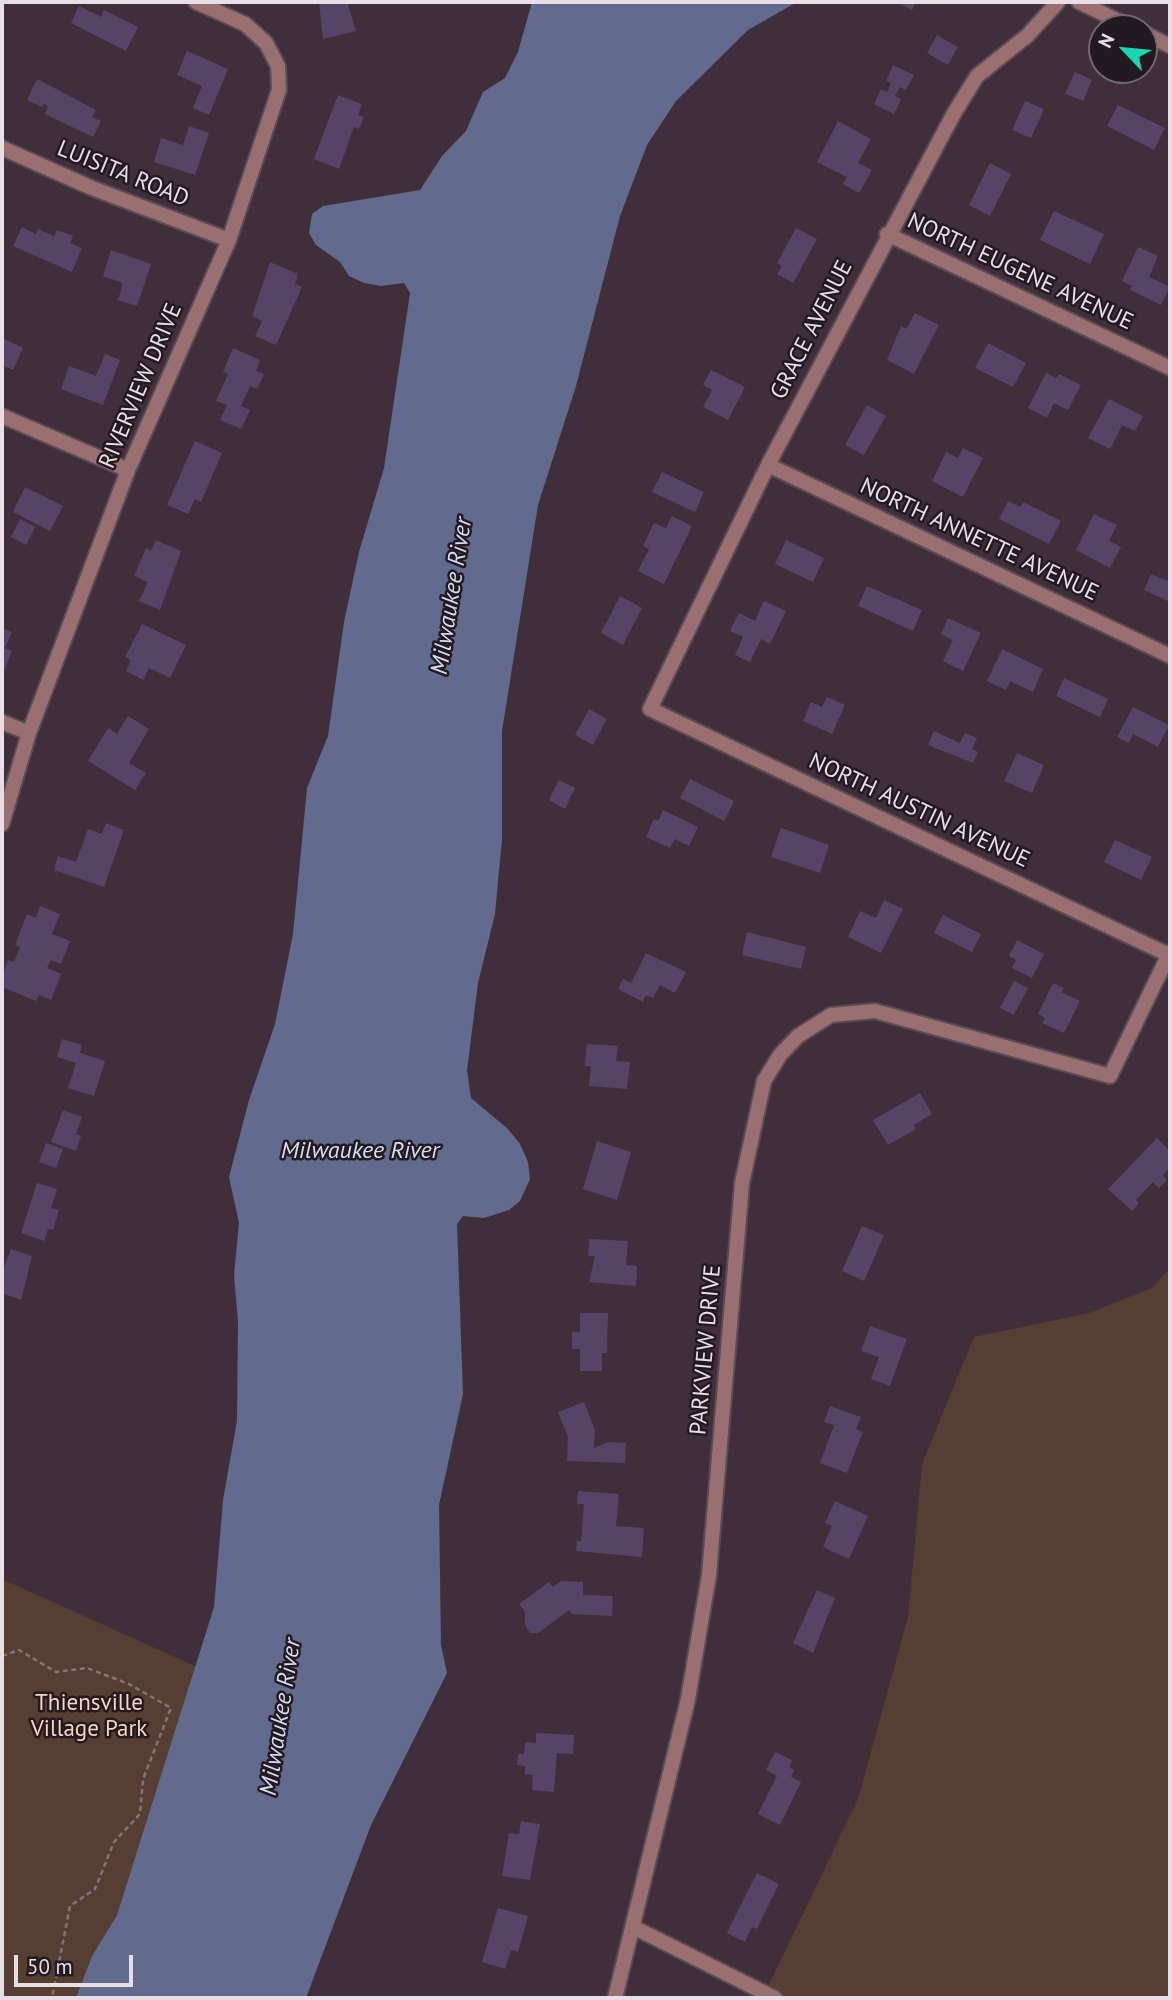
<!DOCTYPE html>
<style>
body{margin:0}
#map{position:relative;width:1172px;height:2000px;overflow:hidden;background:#402f3a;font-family:"PT Sans",sans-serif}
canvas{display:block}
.frame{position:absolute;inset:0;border:4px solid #e9dee5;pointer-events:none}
.north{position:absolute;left:1088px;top:14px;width:70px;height:70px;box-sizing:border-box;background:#221a1f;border:2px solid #72686e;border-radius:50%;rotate:296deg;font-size:19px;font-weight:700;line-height:28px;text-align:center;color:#e9dee5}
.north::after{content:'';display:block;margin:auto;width:24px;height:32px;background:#1ad5b2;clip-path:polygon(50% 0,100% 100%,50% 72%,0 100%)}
.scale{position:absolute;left:14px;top:1955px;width:119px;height:32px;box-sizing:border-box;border:4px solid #e9dee5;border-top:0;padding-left:9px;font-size:21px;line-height:24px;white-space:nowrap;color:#e9dee5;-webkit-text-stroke:5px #221a1f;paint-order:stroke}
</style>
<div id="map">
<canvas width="1172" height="2000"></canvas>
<div class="frame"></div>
<div class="north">N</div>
<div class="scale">50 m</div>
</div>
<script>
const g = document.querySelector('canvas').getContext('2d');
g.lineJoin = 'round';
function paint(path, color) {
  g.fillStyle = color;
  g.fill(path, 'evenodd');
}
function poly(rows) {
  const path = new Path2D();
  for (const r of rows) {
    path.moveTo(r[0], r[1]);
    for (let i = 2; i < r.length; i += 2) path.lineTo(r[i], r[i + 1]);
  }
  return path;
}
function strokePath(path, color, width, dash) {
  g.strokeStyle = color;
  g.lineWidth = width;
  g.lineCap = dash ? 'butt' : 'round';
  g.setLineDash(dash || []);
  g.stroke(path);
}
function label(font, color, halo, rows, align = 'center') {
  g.font = font + ' "PT Sans",sans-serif';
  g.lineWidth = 5;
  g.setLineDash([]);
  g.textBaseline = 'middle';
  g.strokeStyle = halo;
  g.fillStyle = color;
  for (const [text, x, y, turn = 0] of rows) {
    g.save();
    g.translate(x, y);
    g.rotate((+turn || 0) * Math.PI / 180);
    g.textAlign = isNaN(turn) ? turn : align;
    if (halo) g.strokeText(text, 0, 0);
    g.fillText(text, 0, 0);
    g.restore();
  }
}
const green = poly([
 [1170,1268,1170,1998,776,1998,765,1993,858,1799,908,1617,922,1464,974,1337,1089,1313,1152,1288],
 [2,1579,197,1667,117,1915,92,1956,76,1998,2,1998]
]);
const water = poly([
 [532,2,797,2,748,30,676,101,647,145,620,216,576,386,538,505,502,731,502,839,495,914,478,983,467,1070,471,1098,508,1129,520,1144,528,1162,530,1179,520,1201,509,1210,484,1218,463,1216,457,1224,463,1394,439,1505,441,1645,447,1673,371,1825,306,1998,76,1998,92,1956,117,1915,214,1607,223,1500,237,1421,238,1322,234,1275,239,1223,229,1177,249,1100,275,1024,293,934,307,788,328,736,344,622,359,552,384,468,410,293,404,283,381,286,364,283,349,276,340,262,316,245,309,233,312,214,323,206,420,190,442,156,466,131,483,92,505,78,518,52]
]);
const building = poly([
 [319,2,357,2,348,5,356,31,323,39],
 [896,2,916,2,912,10],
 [79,6,101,17,104,10,138,27,126,51,71,23],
 [937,35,958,47,948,65,927,53],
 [187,51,228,69,209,115,193,108,202,86,177,75],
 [893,65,914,75,906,90,900,87,895,96,901,99,894,114,874,104,881,89,887,92,891,83,886,81],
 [1075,72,1092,80,1083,101,1065,94],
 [37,79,96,110,92,117,101,121,93,137,45,114,48,106,44,104,42,107,27,100],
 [338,95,362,104,358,115,364,117,359,129,354,127,339,169,314,159],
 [1025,101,1044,109,1031,138,1012,130],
 [1118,105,1165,128,1154,150,1107,126],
 [838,121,871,139,858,163,872,170,859,193,843,184,847,177,817,162],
 [189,126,209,133,195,175,154,162,161,138,183,145],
 [990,163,1011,174,990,216,969,205],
 [1054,211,1104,234,1090,264,1040,240],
 [22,227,36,234,38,229,54,236,57,230,73,236,70,243,82,248,72,272,13,246],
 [796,228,817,239,793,283,777,274,782,266,777,263],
 [1138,247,1158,256,1149,277,1170,287,1161,305,1130,290,1132,286,1122,281],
 [111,250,151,264,137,306,118,300,123,283,103,276],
 [270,262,298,274,295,284,302,287,276,345,255,336,262,321,252,316],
 [915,313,939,325,914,374,887,360,901,326,906,329],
 [2,338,23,348,13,370,2,365],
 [988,343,1026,363,1013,387,975,368],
 [233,348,260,360,256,371,264,374,257,389,250,386,241,406,250,410,241,429,220,420,227,405,216,401,228,374,223,372],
 [105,354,120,360,103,405,61,389,69,366,96,376],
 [711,370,745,387,728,420,703,407,712,390,703,385],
 [1046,373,1056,378,1059,374,1081,385,1068,410,1054,403,1047,418,1028,408],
 [1109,399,1143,416,1135,431,1122,425,1110,449,1088,438],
 [867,405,886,416,864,455,845,445],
 [195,441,222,453,201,502,195,499,188,514,167,505],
 [963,448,983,458,963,497,932,481,946,452,958,458],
 [662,472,704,492,695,512,652,492],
 [25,487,63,506,50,531,13,512],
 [1008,501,1020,507,1023,502,1061,521,1049,544,999,519],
 [1094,514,1117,525,1109,541,1121,547,1110,568,1076,550],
 [672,516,692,526,664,584,638,571,649,549,643,546,654,523,666,528],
 [20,519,35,527,26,545,11,537],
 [156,540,181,551,160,610,139,601,148,582,134,576,146,548,151,551],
 [786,540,824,558,813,582,775,564],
 [1151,574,1167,581,1170,574,1170,602,1144,590],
 [867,586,922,610,913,631,858,606],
 [620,596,642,608,623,645,601,633],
 [764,601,786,611,770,644,761,639,750,662,735,655,743,637,730,631,739,613,755,621],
 [948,618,981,633,963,671,943,661,953,640,941,634],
 [142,624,186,645,170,678,149,668,143,680,126,671,131,660,125,657],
 [2,628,12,632,5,648,12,651,2,676],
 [1002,649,1043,669,1033,692,1010,681,1006,690,987,681],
 [1064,678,1108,699,1100,717,1056,696],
 [827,697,845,705,832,734,803,721,811,702,822,707],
 [1133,707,1169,725,1158,747,1133,734,1129,743,1117,737],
 [589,709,607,719,593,745,575,735],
 [128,716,149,729,129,763,146,773,135,790,88,761,108,728,117,734],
 [934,731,960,743,965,733,977,738,972,749,978,752,973,763,928,745],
 [1017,753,1044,765,1032,793,1004,781],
 [690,779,734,801,724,821,680,798],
 [559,780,575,788,565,809,549,800],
 [663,810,698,827,689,846,675,839,670,848,646,837,654,819,658,821],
 [106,823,124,830,104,887,54,870,58,856,76,862,88,829,102,834],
 [781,828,829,845,820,873,771,857],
 [1115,840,1152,857,1141,880,1104,862],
 [884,900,903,909,881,953,848,937,860,911,876,918],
 [40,906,60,914,52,934,70,941,61,964,51,960,47,968,61,974,51,1000,39,995,36,1001,2,987,2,976,8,960,14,962,20,947,15,945,27,914,36,918],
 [943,915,981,934,972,952,934,933],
 [747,932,806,947,801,969,742,955],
 [1017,940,1044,954,1032,978,1012,968,1016,960,1009,956],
 [646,953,686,972,675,993,660,985,653,998,646,995,643,1002,618,989,623,979,631,983],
 [1014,981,1028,988,1014,1015,1000,1008],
 [1053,983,1064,988,1061,992,1080,1001,1064,1033,1042,1023,1045,1018,1038,1014],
 [62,1039,82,1045,80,1053,105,1061,94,1096,68,1088,76,1063,57,1057],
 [587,1044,618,1046,616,1061,630,1062,627,1089,589,1086,591,1066,585,1066],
 [920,1093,932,1114,914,1125,916,1129,888,1145,873,1120],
 [63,1110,82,1117,76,1134,81,1136,76,1151,51,1142],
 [1157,1138,1170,1151,1170,1167,1163,1175,1167,1180,1159,1188,1153,1182,1136,1200,1139,1203,1132,1211,1108,1189],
 [597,1141,631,1152,617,1200,583,1189],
 [46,1143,63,1149,56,1168,39,1162],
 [37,1183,57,1189,51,1208,59,1210,53,1230,48,1229,44,1241,21,1233],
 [862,1226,884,1235,864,1281,842,1271],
 [589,1239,628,1241,626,1265,637,1266,636,1286,589,1282,595,1256,588,1256],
 [11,1249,32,1256,21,1300,2,1293,2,1273],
 [580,1313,608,1313,607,1353,602,1353,602,1371,580,1371,580,1349,572,1349,572,1332,580,1332],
 [870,1326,907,1339,890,1386,871,1379,879,1357,861,1351],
 [584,1402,595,1430,594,1448,608,1442,626,1443,625,1463,567,1461,568,1437,558,1412],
 [830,1406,861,1417,856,1429,863,1432,847,1473,820,1463,834,1425,824,1422],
 [578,1491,619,1494,616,1526,644,1528,642,1557,576,1551,577,1541,581,1541,584,1504,577,1504],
 [835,1501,868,1516,849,1559,823,1547,832,1526,825,1523],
 [561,1581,583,1582,583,1595,613,1596,612,1616,572,1614,569,1610,538,1633,530,1633,525,1625,525,1612,519,1604,549,1582,553,1587],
 [817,1590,835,1598,813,1653,793,1643],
 [536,1733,574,1735,573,1754,557,1753,554,1792,532,1790,533,1775,525,1774,525,1766,517,1765,518,1754,524,1754,525,1742,536,1743],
 [775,1752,792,1760,789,1767,794,1770,791,1777,801,1782,780,1825,758,1814,777,1776,766,1770],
 [521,1821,540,1824,530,1880,502,1876,509,1833,519,1834],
 [757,1873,779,1884,757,1929,752,1927,745,1942,727,1933],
 [498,1908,528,1916,518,1952,511,1950,505,1969,482,1962]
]);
const path = poly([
 [2,1656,19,1650,56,1672,87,1668,129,1684,171,1708,143,1779,140,1814,114,1842,95,1889,70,1906,52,1998]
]);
const minor = poly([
 [1058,2,1028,35,977,76,953,115,768,465,650,709,1169,955],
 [2,148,92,188,229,240],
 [887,234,1170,368],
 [2,416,128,470],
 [768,465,1170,656],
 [2,722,29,733],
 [2,824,29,733,128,470,229,240,279,90,278,66,266,43,245,24,196,2],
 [633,1927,775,1998],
 [615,1998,688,1699,709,1575,742,1183,764,1081,780,1055,798,1036,831,1015,875,1011,1110,1076,1170,952]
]);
const tertiary = poly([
 [1079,2,1133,28],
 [1144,33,1170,46]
]);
const streetNames = [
 ["LUISITA ROAD",123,174,22],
 ["NORTH EUGENE AVENUE",1020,272,25],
 ["GRACE AVENUE",812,330,-63],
 ["RIVERVIEW DRIVE",141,386,-67],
 ["NORTH ANNETTE AVENUE",979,540,25],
 ["NORTH AUSTIN AVENUE",919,811,25],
 ["PARKVIEW DRIVE",706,1350,-85]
];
const parkNames = [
 ["Thiensville",89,1703],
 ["Village Park",89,1729]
];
const waterNames = [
 ["Milwaukee River",452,596,-81],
 ["Milwaukee River",360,1151],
 ["Milwaukee River",281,1717,-81]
];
paint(green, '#563e33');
paint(water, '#626a8e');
paint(building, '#546');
strokePath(minor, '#5b4b55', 18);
strokePath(tertiary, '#5b4b55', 18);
strokePath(path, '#82747d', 2.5, [5, 3.5]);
strokePath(minor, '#996f72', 14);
strokePath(tertiary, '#996f72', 14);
label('23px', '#e9dee5', '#221a1f', streetNames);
label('23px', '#fbd3bf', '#221a1f', parkNames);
label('italic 24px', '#d5dcf5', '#221a1f', waterNames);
</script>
